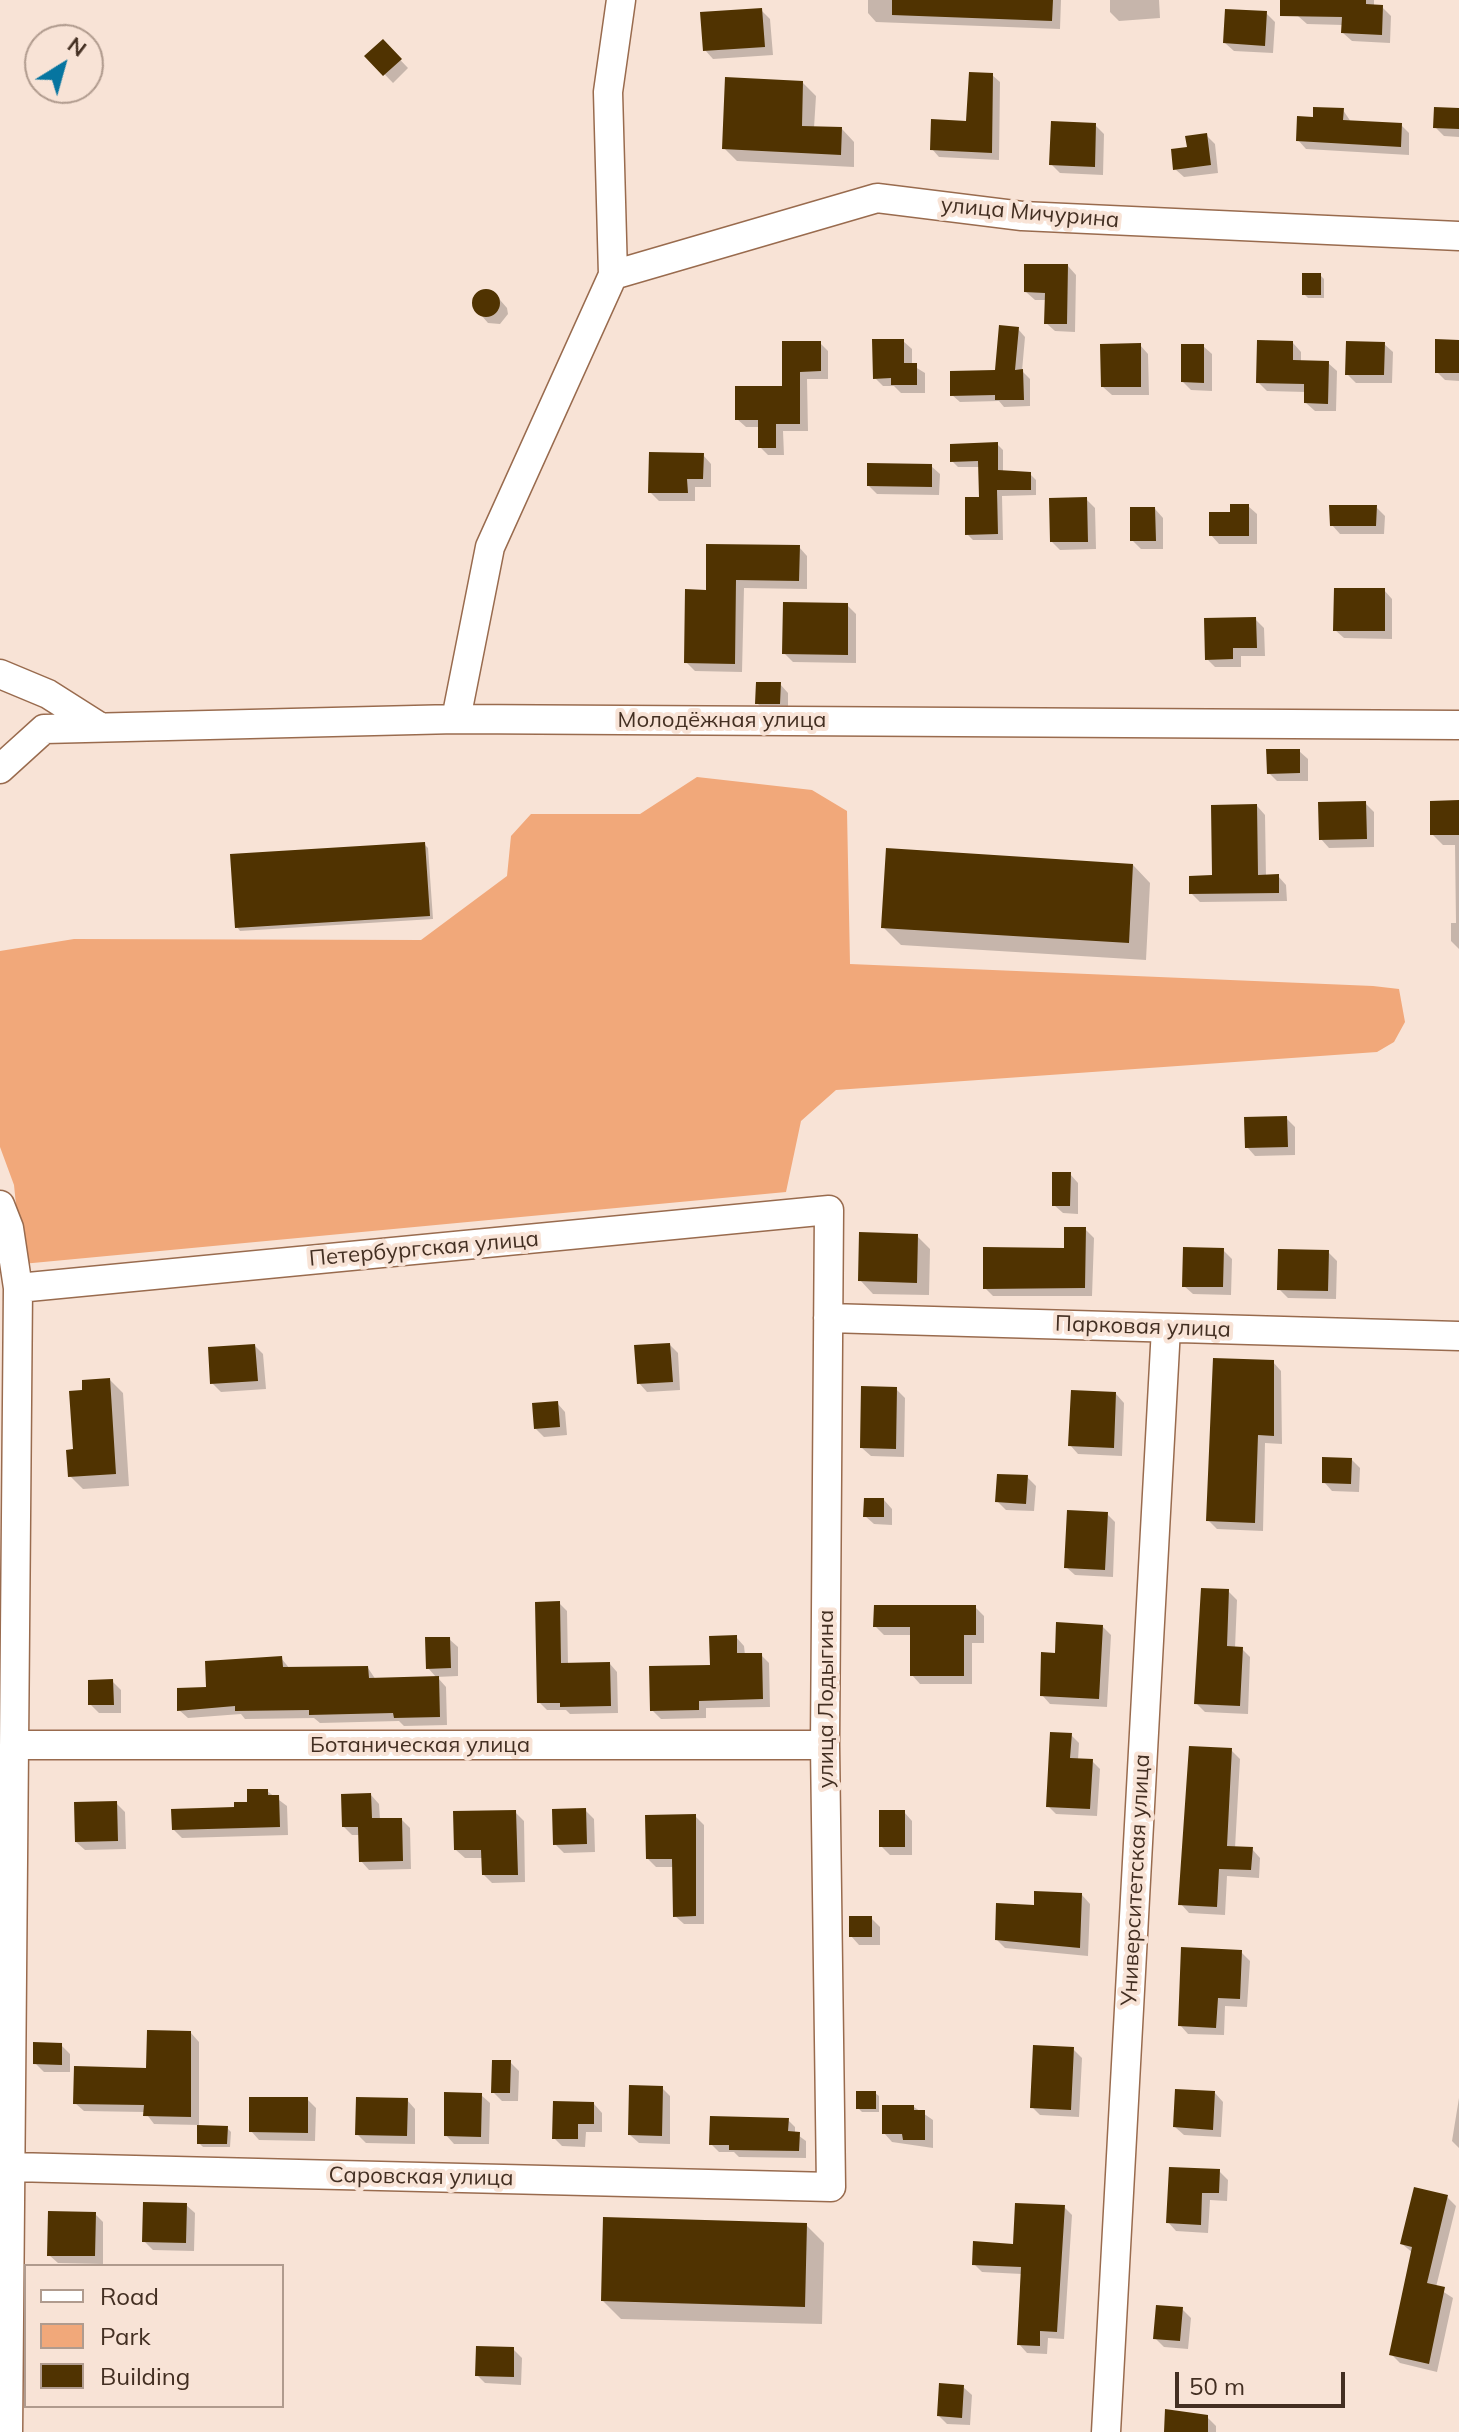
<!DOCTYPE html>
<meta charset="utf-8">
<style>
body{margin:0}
#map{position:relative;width:1459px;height:2432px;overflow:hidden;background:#f8e3d6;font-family:Mulish,sans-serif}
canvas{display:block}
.legend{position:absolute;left:24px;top:2264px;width:260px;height:144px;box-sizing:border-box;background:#f8e3d6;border:2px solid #b09b8e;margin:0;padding:10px 14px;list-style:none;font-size:24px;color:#432f22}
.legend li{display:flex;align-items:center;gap:16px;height:40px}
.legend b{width:40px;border:2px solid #b09b8e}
.north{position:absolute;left:24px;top:24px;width:80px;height:80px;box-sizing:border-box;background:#f8e3d6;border:2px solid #b09b8e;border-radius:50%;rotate:37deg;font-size:22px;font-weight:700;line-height:32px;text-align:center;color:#432f22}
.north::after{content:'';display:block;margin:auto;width:28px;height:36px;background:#0675a0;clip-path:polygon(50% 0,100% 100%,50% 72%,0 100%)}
.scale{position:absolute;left:1175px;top:2372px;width:170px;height:36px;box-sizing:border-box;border:4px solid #432f22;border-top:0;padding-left:10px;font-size:24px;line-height:28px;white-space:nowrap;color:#432f22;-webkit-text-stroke:6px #f8e3d6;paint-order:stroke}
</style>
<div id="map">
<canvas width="1459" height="2432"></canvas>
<ul class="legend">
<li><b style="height:10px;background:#fff"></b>Road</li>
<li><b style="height:22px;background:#f1a87a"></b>Park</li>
<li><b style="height:22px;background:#503301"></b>Building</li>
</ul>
<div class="north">N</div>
<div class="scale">50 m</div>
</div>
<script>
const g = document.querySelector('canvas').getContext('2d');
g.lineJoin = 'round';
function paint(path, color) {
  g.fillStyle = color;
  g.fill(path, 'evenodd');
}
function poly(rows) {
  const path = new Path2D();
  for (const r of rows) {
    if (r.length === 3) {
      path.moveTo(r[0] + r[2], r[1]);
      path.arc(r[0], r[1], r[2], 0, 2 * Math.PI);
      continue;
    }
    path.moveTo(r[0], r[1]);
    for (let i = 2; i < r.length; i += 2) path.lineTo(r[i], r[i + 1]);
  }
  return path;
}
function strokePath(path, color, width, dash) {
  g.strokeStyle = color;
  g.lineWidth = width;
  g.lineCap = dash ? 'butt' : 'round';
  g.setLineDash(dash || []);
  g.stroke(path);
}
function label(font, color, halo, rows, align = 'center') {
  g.font = font + ' Mulish,sans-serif';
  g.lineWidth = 8;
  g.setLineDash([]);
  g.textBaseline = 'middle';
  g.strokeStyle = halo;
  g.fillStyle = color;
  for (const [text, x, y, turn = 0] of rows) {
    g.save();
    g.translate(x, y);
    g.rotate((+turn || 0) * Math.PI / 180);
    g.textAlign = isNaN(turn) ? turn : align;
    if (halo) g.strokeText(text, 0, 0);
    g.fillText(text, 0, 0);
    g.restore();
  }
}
const green = poly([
 [697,777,812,790,847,811,850,964,1373,986,1399,989,1405,1022,1394,1042,1377,1052,836,1090,801,1121,786,1192,22,1264,14,1185,0,1147,0,951,74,939,421,940,507,876,511,836,531,814,640,814]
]);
const shadow = poly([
 [868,0,1061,0,1060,29,876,22,868,13],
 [1110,0,1159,0,1160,18,1119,21,1110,12],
 [1298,0,1374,0,1374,7,1382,7,1391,16,1390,43,1352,41,1343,33,1343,25,1307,24,1298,16],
 [761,10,770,19,773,55,713,59,705,50],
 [1266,13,1275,22,1273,53,1234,51,1225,43],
 [383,42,408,68,393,83,367,56],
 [992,75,1000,82,999,160,939,157,932,149,968,123],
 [803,83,816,96,814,128,842,129,854,142,854,167,737,161,724,148],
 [1343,110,1351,122,1401,125,1409,133,1409,155,1306,149,1298,140,1315,119],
 [1459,110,1459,137,1444,136,1435,127],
 [1095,125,1104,134,1103,175,1060,173,1051,164],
 [1206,135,1215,144,1218,173,1184,177,1175,169,1189,149],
 [1068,266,1076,275,1075,332,1055,331,1046,323,1047,300,1035,300,1026,292],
 [1320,275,1324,279,1324,298,1308,298,1304,294],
 [480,292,494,293,507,308,508,314,500,324,488,323,475,308,476,296],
 [1018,329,1025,337,1022,371,1030,379,1030,406,1004,407,999,401,960,402,952,395,996,371],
 [903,341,912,349,912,365,925,373,925,393,901,393,894,386,883,386,875,378],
 [1459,342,1459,381,1445,380,1437,372],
 [820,343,828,351,828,379,807,379,808,431,783,431,784,455,768,455,760,447,760,427,746,427,737,419,784,388],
 [1293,343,1301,352,1301,362,1328,363,1337,371,1336,411,1315,411,1306,403,1306,392,1267,391,1258,382],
 [1384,344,1393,352,1392,383,1356,383,1347,374],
 [1140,345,1148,354,1149,395,1112,395,1103,387],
 [1203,346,1212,354,1212,391,1191,390,1183,382],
 [997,444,1003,450,1003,473,1030,474,1036,480,1036,495,1002,496,1003,540,973,540,967,534,981,498,981,467,958,467,952,461],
 [703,455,711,464,711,487,695,487,695,501,659,501,650,492],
 [931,466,940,474,939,495,877,494,869,486],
 [1086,499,1095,508,1096,549,1060,550,1052,542],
 [1248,506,1257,514,1257,544,1219,544,1211,535,1232,514],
 [1376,507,1385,516,1384,534,1340,534,1332,525],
 [1155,509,1163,518,1163,549,1141,549,1132,540],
 [799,547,807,556,807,589,744,588,742,672,695,671,686,662,708,592],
 [1384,590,1392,599,1392,639,1344,638,1335,630],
 [847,605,856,614,856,663,793,662,784,653],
 [1255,619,1264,628,1265,656,1241,656,1241,667,1215,667,1207,659],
 [780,684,788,693,788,712,766,712,757,703],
 [1299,751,1308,759,1308,781,1277,781,1269,773],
 [1459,802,1459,949,1451,941,1451,923,1456,923,1455,845,1443,845,1432,834],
 [1365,803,1374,812,1374,847,1329,848,1321,839],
 [1257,806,1265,815,1266,877,1278,876,1286,885,1287,901,1200,902,1191,893,1214,877],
 [424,844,428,848,433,919,240,931,237,927],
 [1133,865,1150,883,1146,960,901,945,883,927],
 [1286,1118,1295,1127,1295,1155,1255,1156,1247,1147],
 [1070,1174,1078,1183,1078,1214,1063,1213,1054,1205],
 [1085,1229,1094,1238,1092,1296,993,1296,985,1288,1066,1250],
 [917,1236,930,1249,929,1295,873,1294,860,1280],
 [1223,1250,1232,1259,1231,1295,1193,1294,1184,1286],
 [1328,1252,1337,1261,1336,1299,1288,1298,1279,1289],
 [670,1345,678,1353,680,1390,647,1392,639,1383],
 [255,1346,263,1354,266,1389,221,1392,212,1383],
 [1273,1362,1281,1371,1282,1444,1265,1443,1263,1531,1217,1529,1208,1520],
 [110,1380,123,1393,129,1486,83,1489,70,1476,84,1392],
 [896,1389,905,1398,904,1457,871,1456,862,1448],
 [1116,1394,1124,1403,1122,1456,1078,1454,1070,1445],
 [557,1403,565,1412,567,1435,544,1437,535,1428],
 [1352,1460,1360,1468,1359,1492,1332,1491,1324,1482],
 [1027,1477,1036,1486,1034,1511,1006,1510,997,1501],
 [884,1500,892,1509,892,1525,874,1524,865,1516],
 [1107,1514,1115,1522,1113,1577,1075,1575,1066,1567],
 [1228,1591,1237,1600,1235,1648,1242,1649,1250,1657,1248,1714,1205,1712,1196,1703],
 [559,1603,567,1611,568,1665,610,1664,617,1672,618,1713,570,1714,566,1710,547,1710,539,1702],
 [975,1607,984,1616,984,1643,972,1643,972,1684,920,1684,912,1675,912,1635,884,1635,875,1626],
 [1102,1626,1111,1635,1107,1707,1050,1704,1042,1695,1057,1655],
 [736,1637,744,1646,745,1655,761,1655,769,1663,770,1707,706,1708,706,1718,661,1719,652,1710,712,1667],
 [449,1639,458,1647,458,1676,436,1677,428,1668],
 [281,1658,290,1669,368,1668,376,1680,438,1678,446,1687,447,1725,404,1726,399,1721,320,1723,314,1718,245,1719,241,1714,188,1718,179,1710,208,1689,235,1659],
 [112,1681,121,1690,121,1713,99,1713,90,1704],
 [1071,1735,1079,1743,1078,1760,1092,1761,1100,1769,1097,1816,1056,1814,1048,1806],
 [1231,1750,1240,1759,1235,1848,1252,1849,1260,1858,1259,1878,1227,1876,1225,1915,1189,1913,1181,1904],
 [267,1791,287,1806,288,1835,182,1838,173,1829,236,1809],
 [371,1795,379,1804,380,1820,402,1820,410,1828,411,1869,369,1870,361,1861,360,1835,352,1835,344,1827],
 [116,1803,125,1812,126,1849,85,1850,76,1842],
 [585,1810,594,1819,595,1852,564,1853,555,1844],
 [515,1812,524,1821,525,1882,492,1883,484,1875,483,1858,465,1858,456,1850],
 [904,1812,912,1821,912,1855,890,1855,881,1846],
 [695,1816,704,1825,704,1924,684,1924,675,1916,674,1867,656,1867,648,1859],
 [1082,1895,1090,1904,1088,1956,1005,1948,997,1940,1036,1907],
 [871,1918,880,1927,880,1945,859,1945,851,1936],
 [1241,1952,1250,1961,1247,2007,1225,2006,1224,2035,1188,2034,1180,2025],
 [191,2033,199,2042,199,2125,154,2124,145,2112,84,2111,75,2103,148,2070],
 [61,2045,70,2054,70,2072,44,2072,35,2063],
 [1073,2049,1082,2058,1079,2117,1040,2115,1032,2107],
 [510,2062,519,2071,518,2101,502,2101,493,2092],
 [662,2088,670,2096,670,2144,639,2143,630,2135],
 [875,2093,879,2096,879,2112,862,2112,858,2108],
 [1215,2093,1223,2102,1221,2137,1184,2135,1175,2127],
 [481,2095,490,2103,489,2144,454,2144,446,2135],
 [1459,2098,1459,2148,1452,2141],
 [307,2099,316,2108,315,2141,259,2140,251,2131],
 [407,2100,415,2109,415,2144,366,2143,357,2134],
 [594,2104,602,2113,602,2132,586,2132,585,2147,562,2146,554,2138],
 [914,2107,933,2120,933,2148,892,2142,884,2133],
 [788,2120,795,2127,795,2133,806,2141,806,2158,739,2157,734,2152,719,2152,711,2144],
 [227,2128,231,2132,230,2147,203,2147,199,2143],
 [1219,2171,1228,2180,1227,2201,1210,2200,1208,2233,1176,2231,1168,2222],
 [1447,2197,1456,2206,1436,2287,1453,2298,1437,2372,1400,2363,1391,2354,1413,2253,1402,2244],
 [186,2205,195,2213,194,2251,153,2250,144,2241],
 [1064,2207,1072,2215,1064,2339,1048,2338,1047,2354,1027,2353,1019,2344,1022,2274,982,2272,974,2264,1015,2246],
 [95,2214,103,2222,103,2264,58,2263,49,2255],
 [806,2225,824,2243,822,2324,621,2319,603,2301],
 [1182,2309,1191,2318,1188,2349,1164,2347,1155,2338],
 [513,2349,522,2358,521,2385,485,2383,477,2375],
 [963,2387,972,2395,970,2425,947,2424,939,2416],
 [1207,2417,1216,2426,1216,2432,1166,2432]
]);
const building = poly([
 [892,0,1053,0,1052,21,892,15],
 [1280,0,1366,0,1366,4,1383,5,1382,35,1341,33,1342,17,1280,16],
 [762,8,765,47,703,51,700,12],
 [1225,9,1267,11,1265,46,1223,43],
 [383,39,402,59,383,76,364,56],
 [969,72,993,73,992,153,930,150,931,119,966,121],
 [725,77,803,81,802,126,842,127,841,155,722,149],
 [1313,107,1344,108,1343,120,1402,123,1401,147,1296,141,1297,116,1313,117],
 [1434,107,1459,108,1459,129,1433,128],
 [1051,121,1096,123,1095,167,1049,165],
 [1207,133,1211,165,1173,170,1171,149,1187,147,1185,136],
 [1024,264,1068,264,1067,324,1044,324,1045,293,1024,292],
 [1302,273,1321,273,1321,295,1302,295],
 [486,303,14],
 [999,325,1019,327,1015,370,1023,369,1024,400,995,400,995,395,950,396,950,371,995,370],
 [872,339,904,339,904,363,917,363,917,385,891,385,891,378,873,379],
 [1435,339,1459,340,1459,373,1435,373],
 [1257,340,1293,341,1293,360,1329,361,1328,404,1304,403,1304,384,1256,383],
 [782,341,821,341,821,371,800,372,800,424,776,424,776,448,758,448,758,420,735,420,735,386,782,386],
 [1346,341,1385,342,1384,375,1345,375],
 [1141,343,1141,387,1101,387,1100,344],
 [1181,344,1204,344,1204,383,1181,382],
 [998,442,998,470,1031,472,1031,490,997,490,998,534,965,535,965,497,979,497,978,461,950,462,950,444],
 [649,452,704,453,703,479,687,479,688,493,648,493],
 [867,463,932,464,932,487,867,486],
 [1087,497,1088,542,1050,542,1049,498],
 [1230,504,1249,504,1249,536,1209,536,1209,512,1230,512],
 [1329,505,1377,505,1376,526,1330,526],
 [1130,507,1155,507,1156,541,1130,541],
 [706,544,800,545,799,581,736,580,735,664,684,663,685,589,706,590],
 [1334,588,1385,588,1385,631,1333,631],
 [783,602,848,603,848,655,782,654],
 [1256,617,1257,648,1233,648,1233,659,1205,660,1204,618],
 [756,682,781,682,780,704,755,704],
 [1266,749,1300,749,1300,773,1267,774],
 [1459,800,1459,835,1430,835,1430,801],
 [1366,801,1367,839,1319,840,1318,802],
 [1257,804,1258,875,1279,874,1279,893,1189,894,1189,876,1212,875,1211,805],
 [425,842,430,916,235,928,230,854],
 [886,848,1133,864,1129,943,881,928],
 [1287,1116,1288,1147,1245,1148,1244,1117],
 [1052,1172,1071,1172,1070,1206,1052,1206],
 [1064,1227,1086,1227,1085,1288,983,1289,983,1247,1064,1248],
 [859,1232,918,1234,917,1283,858,1281],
 [1183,1247,1224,1248,1223,1287,1182,1287],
 [1278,1249,1329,1250,1328,1291,1277,1290],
 [670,1343,673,1382,637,1384,634,1345],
 [255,1344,258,1381,210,1384,208,1347],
 [1213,1358,1274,1360,1274,1436,1258,1435,1255,1523,1206,1521],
 [110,1378,116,1474,68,1477,66,1450,73,1449,69,1391,82,1390,82,1380],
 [861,1386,897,1387,896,1449,860,1448],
 [1071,1390,1116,1392,1114,1448,1068,1446],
 [558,1401,560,1427,534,1429,532,1403],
 [1322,1457,1352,1458,1351,1484,1322,1483],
 [997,1474,1028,1475,1026,1504,995,1502],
 [864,1498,884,1498,884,1517,863,1517],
 [1067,1510,1108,1512,1105,1570,1064,1568],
 [1201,1588,1229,1589,1227,1646,1243,1647,1240,1706,1194,1704],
 [560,1601,561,1663,610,1662,611,1706,560,1707,560,1703,537,1703,535,1602],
 [874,1605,976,1605,976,1635,964,1635,964,1676,910,1676,910,1627,873,1627],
 [1056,1622,1103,1625,1099,1699,1040,1696,1041,1652,1055,1653],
 [737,1635,737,1653,762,1653,763,1699,699,1701,699,1710,650,1711,649,1666,710,1665,709,1636],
 [425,1637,450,1637,451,1668,426,1669],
 [282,1656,283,1667,368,1666,369,1678,439,1676,440,1717,394,1718,393,1713,309,1715,309,1710,235,1711,235,1706,177,1711,177,1688,206,1687,205,1661],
 [113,1679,114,1705,88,1705,88,1680],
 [1050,1732,1072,1733,1070,1758,1093,1759,1090,1809,1046,1807],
 [1189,1746,1232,1748,1227,1846,1253,1847,1251,1870,1219,1869,1217,1907,1178,1905],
 [247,1789,268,1789,268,1795,279,1795,280,1827,172,1830,171,1809,234,1807,234,1802,247,1802],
 [371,1793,372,1818,402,1818,403,1861,359,1862,358,1827,342,1827,341,1794],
 [117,1801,118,1841,75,1842,74,1802],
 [586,1808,587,1844,553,1845,552,1809],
 [516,1810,518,1875,482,1875,481,1850,454,1850,453,1811],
 [879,1810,905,1810,905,1847,879,1847],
 [696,1814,696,1916,673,1917,672,1859,646,1859,645,1815],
 [1034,1891,1082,1893,1080,1948,995,1940,996,1903,1034,1905],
 [849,1916,872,1916,872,1937,849,1937],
 [1181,1947,1242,1950,1240,1999,1218,1998,1216,2028,1178,2026],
 [147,2030,191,2031,191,2117,143,2116,144,2105,73,2104,74,2066,146,2068],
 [33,2042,62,2043,62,2065,33,2064],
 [1033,2045,1074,2047,1071,2110,1030,2108],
 [492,2060,511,2060,510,2093,491,2093],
 [629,2085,663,2086,662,2136,628,2135],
 [1175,2089,1215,2091,1213,2130,1173,2127],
 [856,2091,876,2091,876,2109,856,2109],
 [444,2092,482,2093,481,2137,444,2136],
 [249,2097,308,2097,308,2133,249,2132],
 [356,2097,408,2098,407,2136,355,2135],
 [553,2101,594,2102,594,2124,578,2124,578,2139,552,2139],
 [882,2105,914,2105,914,2110,925,2110,925,2140,903,2140,902,2134,882,2134],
 [710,2116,789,2118,788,2131,800,2132,799,2151,729,2150,729,2145,709,2145],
 [197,2125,228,2126,227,2144,197,2144],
 [1169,2167,1220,2169,1219,2193,1202,2193,1201,2225,1166,2223],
 [1414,2187,1448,2195,1427,2283,1445,2287,1429,2364,1389,2355,1412,2247,1400,2244],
 [143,2202,187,2203,186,2243,142,2242],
 [1015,2203,1065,2205,1057,2332,1040,2331,1040,2346,1017,2345,1021,2267,972,2265,973,2241,1013,2244],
 [48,2211,96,2212,95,2256,47,2256],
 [603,2217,807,2223,805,2307,601,2301],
 [1156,2305,1183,2307,1180,2341,1153,2339],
 [476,2346,514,2347,514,2377,475,2376],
 [939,2383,964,2385,962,2418,937,2416],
 [1165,2409,1208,2415,1208,2432,1164,2432]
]);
const street = poly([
 [613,275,608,92,621,0],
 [0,674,48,694,100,727],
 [456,719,490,547,613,275,877,198,1022,216,1459,236],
 [0,769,44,729,456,719,1459,725],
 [0,1205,9,1228,18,1288,8,2432],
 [828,1318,1459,1336],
 [15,1745,825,1745],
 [12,2167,831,2187,825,1745,829,1210,18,1288],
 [1106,2432,1166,1328]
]);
const streetNames = [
 ["улица Мичурина",1030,213,5],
 ["Молодёжная улица",722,720],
 ["Петербургская улица",424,1249,-5],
 ["Парковая улица",1143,1327,2],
 ["улица Лодыгина",826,1699,-90],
 ["Ботаническая улица",420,1745],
 ["Университетская улица",1136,1880,-87],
 ["Саровская улица",421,2177,1]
];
paint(green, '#f1a87a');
paint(shadow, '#0003');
paint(building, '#503301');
strokePath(street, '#996b4e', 31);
strokePath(street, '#fff', 28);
label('22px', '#432f22', '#f8e3d6', streetNames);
</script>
